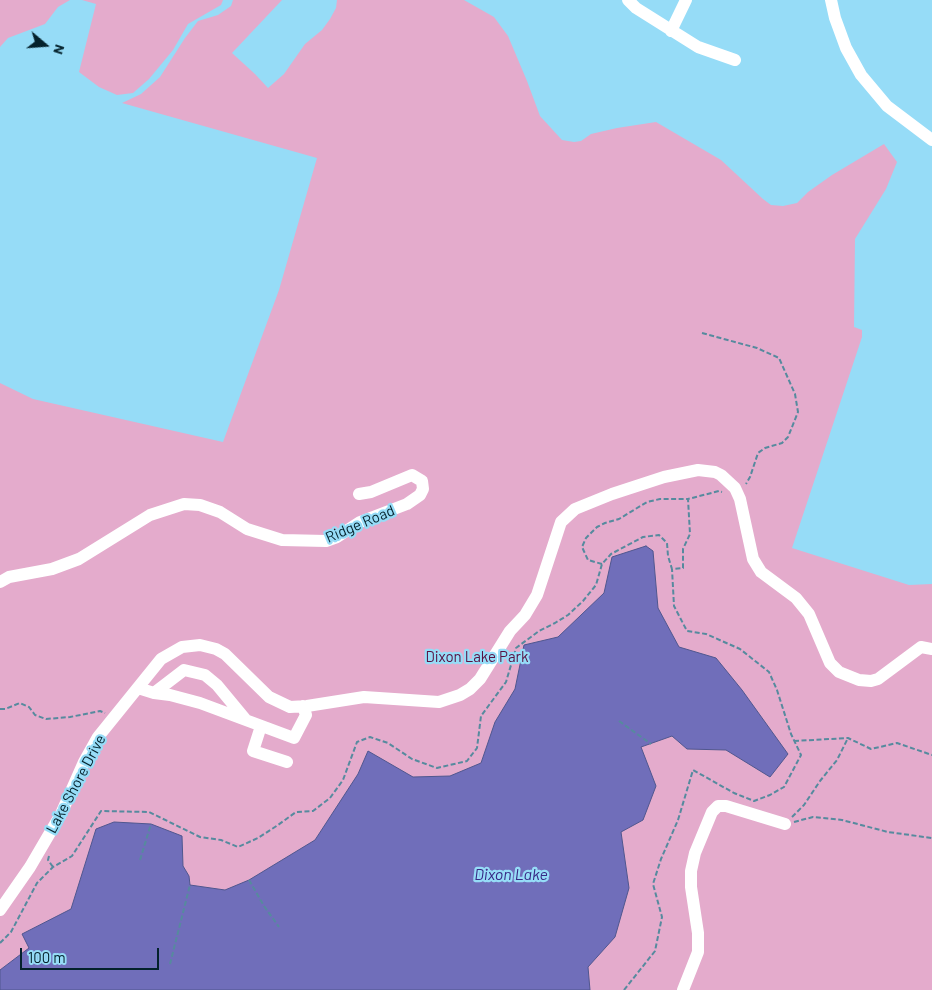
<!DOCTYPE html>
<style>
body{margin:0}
#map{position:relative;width:932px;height:990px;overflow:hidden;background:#96dcf7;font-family:Barlow,sans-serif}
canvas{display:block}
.north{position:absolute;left:20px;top:20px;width:50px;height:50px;-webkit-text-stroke:4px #96dcf7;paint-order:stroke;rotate:108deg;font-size:14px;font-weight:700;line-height:20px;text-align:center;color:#04222c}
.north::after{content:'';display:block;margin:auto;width:18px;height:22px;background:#04222c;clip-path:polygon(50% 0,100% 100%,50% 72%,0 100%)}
.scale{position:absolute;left:20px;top:948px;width:139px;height:22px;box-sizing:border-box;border:2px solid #04222c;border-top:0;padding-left:6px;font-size:15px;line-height:18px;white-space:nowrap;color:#04222c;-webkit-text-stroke:4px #96dcf7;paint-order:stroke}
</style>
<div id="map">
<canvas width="932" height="990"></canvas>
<div class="north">N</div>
<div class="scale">100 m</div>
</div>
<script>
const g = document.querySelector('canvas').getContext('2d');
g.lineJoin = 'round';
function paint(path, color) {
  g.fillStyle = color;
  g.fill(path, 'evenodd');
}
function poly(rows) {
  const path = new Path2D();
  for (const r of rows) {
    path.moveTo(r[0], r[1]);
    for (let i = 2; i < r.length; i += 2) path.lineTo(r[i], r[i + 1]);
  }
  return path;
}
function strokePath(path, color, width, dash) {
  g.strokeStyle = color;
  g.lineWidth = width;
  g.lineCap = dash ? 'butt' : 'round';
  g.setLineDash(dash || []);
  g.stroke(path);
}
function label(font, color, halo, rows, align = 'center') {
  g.font = font + ' Barlow,sans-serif';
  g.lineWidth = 4.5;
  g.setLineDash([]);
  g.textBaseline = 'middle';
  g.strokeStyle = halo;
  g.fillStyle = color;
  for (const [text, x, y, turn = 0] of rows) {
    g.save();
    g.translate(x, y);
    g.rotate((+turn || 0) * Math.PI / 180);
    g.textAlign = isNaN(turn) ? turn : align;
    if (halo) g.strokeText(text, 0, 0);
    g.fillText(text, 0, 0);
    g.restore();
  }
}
const green = poly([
 [0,0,70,0,58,7,45,24,8,38,0,47],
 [82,0,223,0,221,5,188,24,173,50,149,79,133,93,117,95,99,87,79,72,96,4],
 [233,0,282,0,232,53,255,74,268,88,284,74,305,44,322,30,330,19,336,8,337,0,464,0,494,17,508,36,527,81,540,116,562,140,574,142,581,141,591,134,617,128,656,122,721,160,763,199,771,205,783,206,797,203,808,192,832,175,884,144,897,162,886,189,855,239,854,327,862,330,862,337,792,548,909,585,932,584,932,990,0,990,0,383,33,399,223,442,279,290,317,158,122,103,141,94,160,77,185,38,198,21,218,15,231,6]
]);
const water = poly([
 [646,546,653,551,658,608,679,647,716,658,742,690,788,754,770,777,726,750,687,749,672,736,641,747,656,786,643,820,621,832,629,888,615,937,588,967,590,990,0,990,0,970,29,948,22,934,71,909,96,829,114,822,151,824,182,836,183,866,189,876,190,885,225,890,249,880,315,840,358,774,368,751,413,777,450,776,481,763,495,722,515,689,524,645,558,637,604,593,612,557,646,546]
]);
const path = poly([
 [702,333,757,348,779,358,795,394,798,412,788,437,782,443,765,448,758,453,750,477,746,484],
 [602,564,588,560,582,547,586,538,597,527,605,523,619,519,647,502,660,499,688,499],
 [0,709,5,709,20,703,29,707,35,715,46,719,70,717,100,711,105,713],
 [619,721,651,744],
 [794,741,848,738,871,749,897,743,932,755],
 [792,817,804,805,820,781,837,760,848,738],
 [794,822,813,817,842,820,888,832,932,838],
 [49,856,48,860,53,867],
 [140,860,151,824],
 [249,880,264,906,279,927],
 [0,943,11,932,37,883,53,867,72,856,101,811,149,812,200,837,221,840,238,847,258,838,278,825,296,812,313,811,330,798,343,780,357,742,370,737,388,743,412,759,437,768,467,761,477,748,481,716,506,682,516,648,539,631,555,623,568,615,583,601,596,585,602,564,611,554,643,537,659,535,667,543,668,556,672,569,683,568,683,549,690,534,688,499,719,491,722,492],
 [170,964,190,885],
 [624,990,655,951,662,917,653,884,661,859,678,820,693,770,734,793,754,801,770,795,784,787,801,755,791,734,777,690,769,672,740,649,706,634,687,631,674,606,672,569]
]);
const minor = poly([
 [628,0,636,8,698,47,735,60],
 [831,0,835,18,846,48,861,75,887,106,932,140],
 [671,31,686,0],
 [0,582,9,577,52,569,79,559,150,515,184,504,200,505,220,512,247,529,282,540,326,541,337,537,360,522,407,504,420,495,423,489,422,481,412,475,371,492,359,494],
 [138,688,154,693,170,695,200,703,294,738,306,715,303,706],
 [154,693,184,670,205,675,217,685,246,720],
 [261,726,253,751,287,762],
 [0,910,30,867,61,814,84,762,98,737,161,659,182,647,200,645,216,649,225,654,269,697,290,707,307,706,364,697,439,702,460,695,470,689,480,679,510,631,525,615,537,595,561,522,575,509,612,494,664,477,698,470,715,472,721,475,735,488,740,499,753,559,761,572,796,598,809,614,830,663,839,672,859,680,871,681,878,679,921,647,932,649],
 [683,990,698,952,698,933,691,887,691,871,695,853,712,812,718,806,726,806,785,824]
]);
const streetNames = [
 ["Ridge Road",360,524,-23],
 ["Lake Shore Drive",76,784,-62]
];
const parkNames = [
 ["Dixon Lake Park",477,657]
];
const waterNames = [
 ["Dixon Lake",511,875]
];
paint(green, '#e4abcc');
paint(water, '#706eba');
strokePath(water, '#50578f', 1);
strokePath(path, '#568a9e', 2, [5, 2.5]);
strokePath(minor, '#fff', 12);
label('15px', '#04222c', '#96dcf7', streetNames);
label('15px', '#591142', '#96dcf7', parkNames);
label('italic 16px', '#382985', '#96dcf7', waterNames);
</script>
